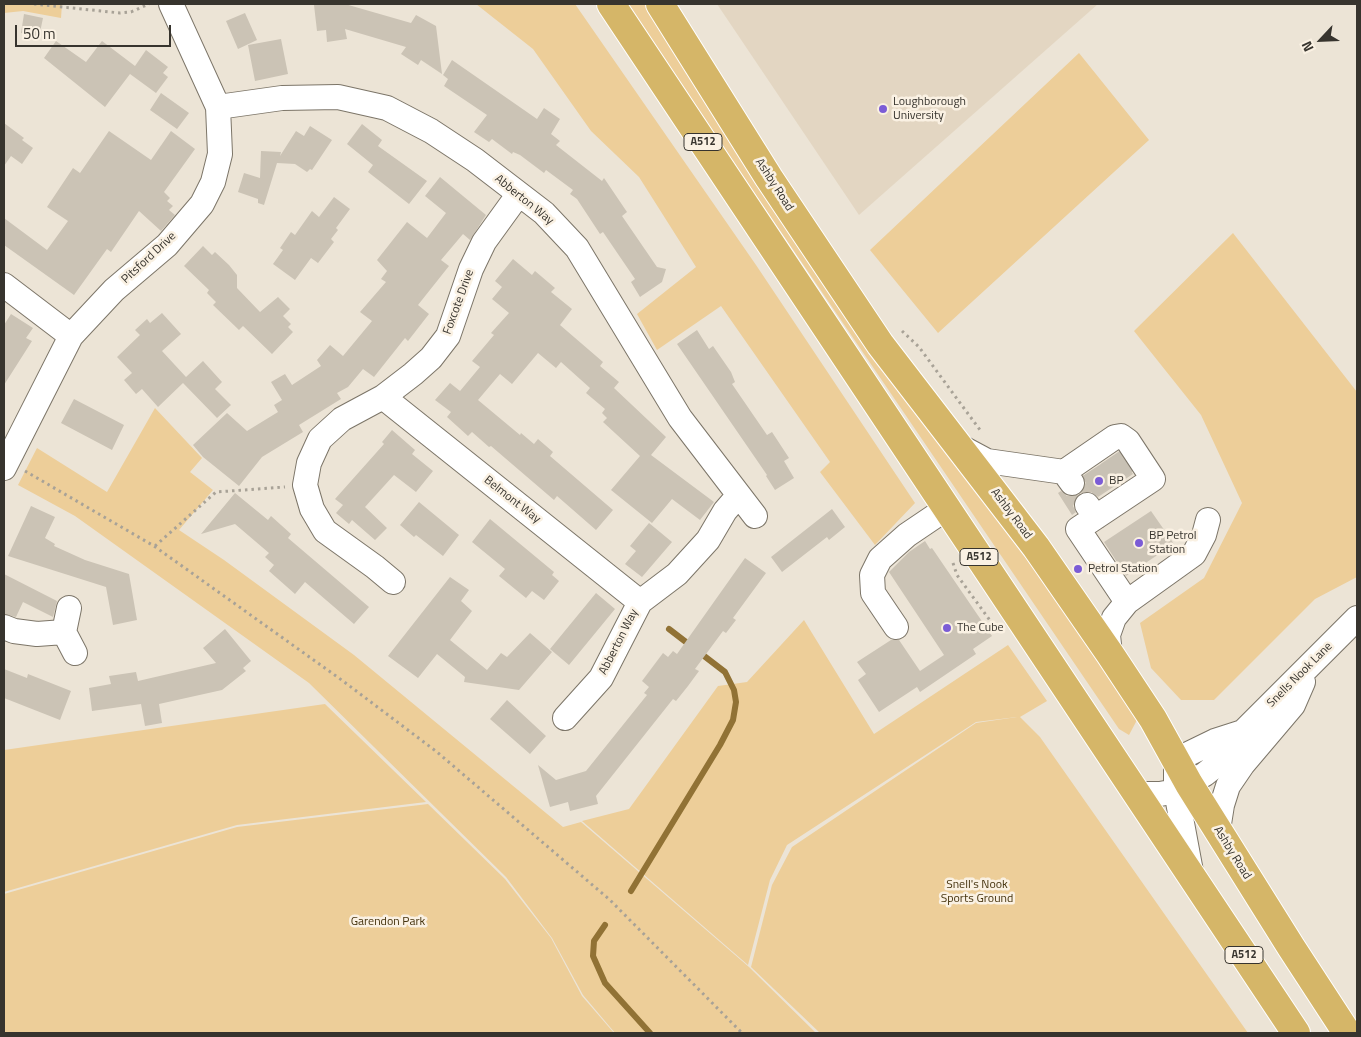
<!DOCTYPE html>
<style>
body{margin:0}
#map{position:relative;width:1361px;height:1037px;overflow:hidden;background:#ece4d6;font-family:"Titillium Web",sans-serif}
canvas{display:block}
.frame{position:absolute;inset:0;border:5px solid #37342e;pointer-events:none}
.north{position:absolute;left:1296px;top:15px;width:50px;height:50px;-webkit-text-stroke:4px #faf1e3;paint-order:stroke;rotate:245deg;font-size:14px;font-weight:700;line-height:20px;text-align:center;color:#37342e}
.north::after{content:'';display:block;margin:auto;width:18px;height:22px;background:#37342e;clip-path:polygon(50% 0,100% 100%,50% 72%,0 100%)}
.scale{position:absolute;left:15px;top:25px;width:156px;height:22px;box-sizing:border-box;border:2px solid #37342e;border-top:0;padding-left:6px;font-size:15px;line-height:18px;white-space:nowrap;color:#37342e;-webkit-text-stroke:4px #faf1e3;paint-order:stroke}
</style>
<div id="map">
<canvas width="1361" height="1037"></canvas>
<div class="frame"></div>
<div class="north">N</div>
<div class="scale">50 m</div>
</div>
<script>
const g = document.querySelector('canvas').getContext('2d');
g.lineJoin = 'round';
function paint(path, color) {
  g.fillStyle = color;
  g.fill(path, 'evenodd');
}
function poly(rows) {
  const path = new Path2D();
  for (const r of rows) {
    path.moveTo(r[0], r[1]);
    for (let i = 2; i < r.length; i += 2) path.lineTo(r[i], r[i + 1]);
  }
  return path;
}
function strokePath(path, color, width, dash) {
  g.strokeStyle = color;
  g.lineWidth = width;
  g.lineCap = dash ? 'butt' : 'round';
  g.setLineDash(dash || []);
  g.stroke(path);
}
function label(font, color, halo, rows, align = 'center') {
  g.font = font + ' "Titillium Web",sans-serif';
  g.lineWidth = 5;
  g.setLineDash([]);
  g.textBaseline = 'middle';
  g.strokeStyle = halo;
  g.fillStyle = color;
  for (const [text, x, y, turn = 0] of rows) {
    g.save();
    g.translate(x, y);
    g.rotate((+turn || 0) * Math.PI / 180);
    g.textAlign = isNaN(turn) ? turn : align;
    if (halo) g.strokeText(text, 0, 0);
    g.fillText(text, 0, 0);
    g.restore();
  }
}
const built = poly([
 [717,4,1098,4,859,215]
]);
const green = poly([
 [4,4,62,4,61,18,23,11,4,13],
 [476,4,575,4,756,265,915,503,875,545,820,472,830,462,721,306,657,350,637,314,696,267,639,177,591,131,533,49],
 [626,4,645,4,873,355,1043,581,1137,720,1129,735,1119,729],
 [1079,53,1149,140,938,333,870,250],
 [1233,233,1357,392,1357,577,1315,599,1214,700,1181,700,1151,668,1140,623,1204,578,1242,503,1201,415,1134,331],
 [155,408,202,458,190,472,213,490,179,530,224,560,354,655,563,827,581,822,749,967,816,1033,615,1033,583,995,552,938,506,877,309,683,75,516,18,485,37,448,107,492],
 [804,620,874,734,1008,645,1047,701,1020,717,1040,737,1248,1033,820,1033,751,967,772,885,792,847,976,723,1017,717,976,722,787,845,770,880,748,965,582,821,629,809,718,686,747,682],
 [325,704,426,802,237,825,4,892,4,750],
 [428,804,505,879,551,938,582,996,614,1033,4,1033,4,894,237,827]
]);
const stream = poly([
 [631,891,720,745,733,720,736,702,734,690,725,672,669,629],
 [605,925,594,941,593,956,605,983,650,1033]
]);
const building = poly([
 [326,4,345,4,411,23,416,15,436,26,442,74,421,60,418,65,401,54,406,47,345,29,347,39,327,42,326,30,317,31,314,5],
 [245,13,257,40,238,49,226,21],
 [24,14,43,18,39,37,21,33],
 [281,39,288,74,255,81,248,45],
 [56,41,86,62,102,41,135,66,146,50,168,67,163,73,168,77,156,93,130,74,105,107,44,58],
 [452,60,537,119,544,108,560,119,551,134,560,141,556,145,602,181,604,178,627,212,622,216,657,267,666,269,662,282,640,297,631,282,635,279,603,232,600,234,577,199,570,194,573,190,546,170,544,173,520,155,513,152,512,154,492,139,489,142,474,132,487,115,444,86,448,79,443,75],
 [161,93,189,113,177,129,150,110],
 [4,123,24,138,22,140,33,148,22,164,11,156,4,166],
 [362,124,382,140,378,146,427,181,409,204,368,172,373,165,347,144],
 [310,126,332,140,312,170,310,169,307,172,295,164,277,163,264,205,258,203,258,199,238,192,244,173,260,178,261,151,281,152,280,156,296,131,304,136],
 [109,131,151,160,171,131,195,149,164,192,170,198,167,201,173,206,169,210,175,215,161,231,139,211,111,252,107,249,74,295,4,245,4,218,47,250,68,221,47,207,73,168,80,173],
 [440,177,486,215,470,240,463,234,441,260,449,266,418,305,429,314,408,341,405,338,374,377,363,369,348,387,337,393,341,399,299,425,303,432,262,457,239,486,203,457,193,445,227,413,247,431,278,412,274,405,282,400,271,382,285,374,292,385,321,366,317,360,330,345,343,356,372,321,360,312,386,282,381,279,387,271,377,260,407,222,427,238,446,213,425,196],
 [334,197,350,209,336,228,338,230,331,239,334,242,318,263,311,258,295,280,273,264,283,250,280,248,291,232,295,235,312,211,319,217],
 [203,246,212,255,215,252,229,265,237,275,237,288,260,312,278,297,290,309,283,316,291,324,288,327,293,332,272,354,243,326,239,330,213,305,216,302,207,293,209,290,184,266],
 [513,259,532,275,535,271,555,288,551,292,572,309,560,325,603,362,600,366,619,382,614,388,666,437,651,455,714,502,700,520,672,499,652,523,611,490,640,456,603,422,607,418,602,413,605,409,586,393,590,388,561,362,556,368,538,353,512,384,500,374,478,400,520,435,521,433,534,444,538,439,553,452,550,456,613,510,596,530,557,496,554,500,491,446,489,447,472,432,468,436,447,417,451,412,435,400,450,383,460,391,480,367,472,361,494,335,491,333,509,313,492,299,502,287,495,281],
 [162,313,181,334,162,351,186,377,203,361,222,382,215,389,231,405,217,418,183,383,158,407,142,389,136,394,124,380,132,373,117,357,140,335,135,330,147,319,150,323],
 [11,314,33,328,26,338,32,341,4,385,4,325],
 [697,330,709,349,713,346,731,372,735,382,732,384,767,435,772,432,789,458,784,461,794,478,775,490,766,476,767,475,677,344],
 [74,399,124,425,112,450,61,423],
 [392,430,415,450,412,454,433,471,416,492,394,475,365,507,387,528,375,540,352,520,349,524,336,513,343,505,335,499,384,444,382,442],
 [1119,452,1133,474,1098,497,1092,492,1081,493,1086,482,1083,476],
 [1061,491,1067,496,1078,495,1073,506,1076,512,1072,515,1058,493],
 [235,493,268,520,271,516,291,534,288,538,369,607,354,624,305,582,295,594,269,571,274,565,265,557,269,553,235,524,201,534],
 [419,502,459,535,443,556,416,535,414,537,400,525],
 [31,506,55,517,45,538,55,544,54,546,85,560,129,574,137,620,113,625,106,587,8,556],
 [832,509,845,527,829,540,827,537,782,572,771,557],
 [1151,511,1174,544,1126,576,1104,542],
 [490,519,554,572,552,575,559,581,544,600,532,591,526,598,499,576,505,569,472,542],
 [649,523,672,542,642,577,625,564,636,551,630,546],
 [925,541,930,549,932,548,992,636,973,649,976,654,920,692,917,687,879,712,858,680,866,674,857,662,891,640,899,640,920,671,944,655,889,572,909,552],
 [745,558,766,573,733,618,736,620,726,633,723,631,695,669,699,671,688,686,676,701,673,699,596,796,598,804,570,811,568,802,550,807,538,765,556,780,586,771,647,695,644,693,649,687,642,681,663,653,668,657,673,651,677,654],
 [4,574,57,601,53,617,23,602,16,617,4,614],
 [450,577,469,590,461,601,472,611,450,640,487,670,501,653,507,657,530,633,552,652,519,690,464,682,465,677,437,654,418,678,388,656],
 [596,593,615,609,569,665,550,649],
 [225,629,251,661,243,668,246,671,222,690,159,704,162,723,145,726,141,704,92,711,89,688,111,684,109,676,136,672,138,681,216,663,203,648],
 [4,669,27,678,28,674,71,691,60,720,4,698],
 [507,700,546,736,530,754,490,719]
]);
const minorTunnel = poly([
 [1111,457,1126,479],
 [1092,470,1106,492]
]);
const path = poly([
 [34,4,120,13,131,12,149,4],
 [902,331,919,347,980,430],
 [25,471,154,546,343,681,437,752,610,900,742,1033],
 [155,546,216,492,285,487],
 [953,563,957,575,994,626]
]);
const minor = poly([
 [218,107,282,98,338,97,387,108,431,131,475,160,544,213,577,248,680,418,755,516],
 [4,285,71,336],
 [383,397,640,602],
 [959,446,987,461,1064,472,1072,483],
 [4,468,71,336,114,290,167,245,202,204,213,182,220,154,218,107,171,4],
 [1064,472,1115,437,1121,436,1128,441,1153,479,1096,517],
 [1087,505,1096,517,1078,529,1127,602,1114,618,1108,635,1110,654],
 [393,582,375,567,325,531,312,509,305,485,309,463,320,439,342,419,383,397,413,374,431,358,448,336,471,269,484,242,518,195],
 [1127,602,1194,554,1204,535,1208,520],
 [69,608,64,632,75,653],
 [4,627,14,631,37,634,64,632],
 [896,627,873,593,872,575,880,559,907,535,947,508],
 [565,718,601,678,640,602,677,574,708,540,725,511,738,496],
 [1137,794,1160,794,1176,791,1205,774,1231,753,1243,732,1357,618],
 [1218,830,1222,805,1228,786,1243,764,1293,705,1303,682],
 [1192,877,1176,791,1176,760,1215,741,1243,732]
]);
const major = poly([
 [611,4,1296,1033],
 [660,4,769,178,880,344,1036,547,1110,654,1153,719,1189,784,1291,947,1347,1033]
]);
const markers = [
 [883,109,5,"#7b5cd6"],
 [1099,481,5,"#7b5cd6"],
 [1139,543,5,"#7b5cd6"],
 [1078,569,5,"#7b5cd6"],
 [947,628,5,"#7b5cd6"]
];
const shields = [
 [703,142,38],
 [979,557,38],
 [1244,955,38]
];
const shieldNames = [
 ["A512",703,142],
 ["A512",979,557],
 ["A512",1244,955]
];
const poiNames = [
 ["Loughborough",893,102],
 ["University",893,116],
 ["BP",1109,481],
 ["BP Petrol",1149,536],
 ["Station",1149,550],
 ["Petrol Station",1088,569],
 ["The Cube",957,628]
];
const streetNames = [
 ["Ashby Road",774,185,57],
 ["Abberton Way",524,200,39],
 ["Pitsford Drive",149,258,-43],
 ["Foxcote Drive",459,302,-70],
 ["Belmont Way",512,500,38],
 ["Ashby Road",1011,514,53],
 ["Abberton Way",619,642,-63],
 ["Snells Nook Lane",1300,675,-45],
 ["Ashby Road",1232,853,58]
];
const parkNames = [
 ["Snell's Nook",977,885],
 ["Sports Ground",977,899],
 ["Garendon Park",388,922]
];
paint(built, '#e3d6c2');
paint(green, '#edce99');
strokePath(stream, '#917235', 6);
paint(building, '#cbc3b5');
strokePath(minorTunnel, '#c8c1b4', 24, [24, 12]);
strokePath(minor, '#7c7568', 26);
strokePath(major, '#fff', 30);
strokePath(path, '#a8a297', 3, [2.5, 4]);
strokePath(minor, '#fff', 24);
strokePath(major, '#d5b668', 28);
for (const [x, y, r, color] of markers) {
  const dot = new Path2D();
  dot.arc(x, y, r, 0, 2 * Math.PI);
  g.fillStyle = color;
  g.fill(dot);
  strokePath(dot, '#faf1e3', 2);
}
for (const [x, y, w] of shields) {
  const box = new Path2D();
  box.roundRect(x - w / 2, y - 8.5, w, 17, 4);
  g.fillStyle = '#faf1e3';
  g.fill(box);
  strokePath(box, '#37342e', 1);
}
label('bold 11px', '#37342e', null, shieldNames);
label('12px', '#37342e', '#faf1e3', poiNames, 'left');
label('12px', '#37342e', '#faf1e3', streetNames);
label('12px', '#45330e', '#faf1e3', parkNames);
</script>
